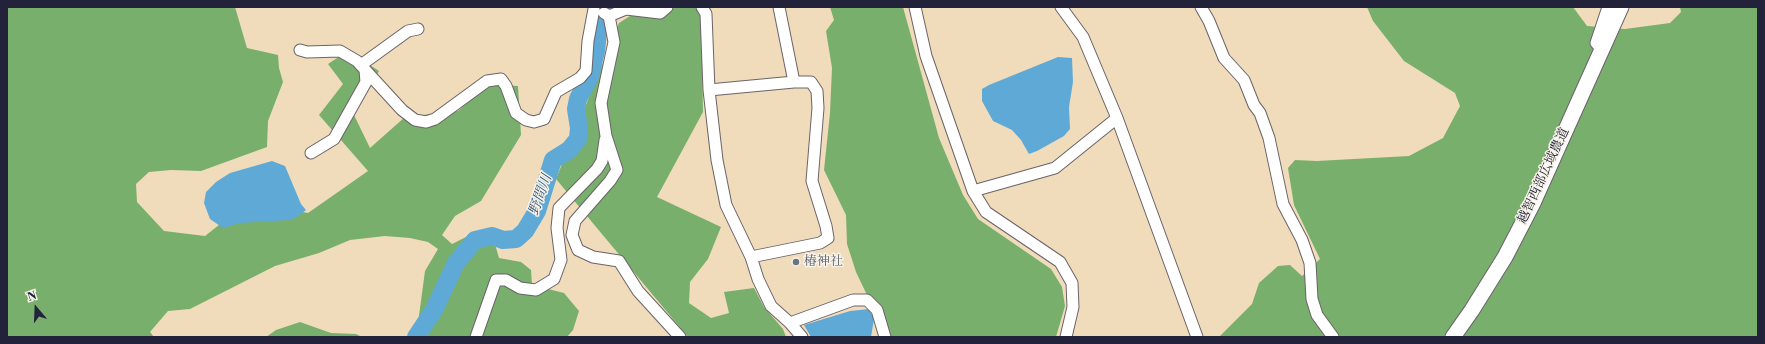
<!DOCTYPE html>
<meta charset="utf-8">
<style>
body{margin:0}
#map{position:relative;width:1765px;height:344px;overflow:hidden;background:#f0dcbb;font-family:"Libre Bodoni",serif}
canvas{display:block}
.frame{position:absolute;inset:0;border:8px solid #22223b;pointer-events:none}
.north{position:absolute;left:16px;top:288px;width:40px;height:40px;-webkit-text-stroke:3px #f7f3e8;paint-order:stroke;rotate:341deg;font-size:11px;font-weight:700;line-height:16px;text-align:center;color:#22223b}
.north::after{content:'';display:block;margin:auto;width:14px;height:18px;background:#22223b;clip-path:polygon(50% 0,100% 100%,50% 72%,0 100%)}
</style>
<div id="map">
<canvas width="1765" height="344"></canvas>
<div class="frame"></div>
<div class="north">N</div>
</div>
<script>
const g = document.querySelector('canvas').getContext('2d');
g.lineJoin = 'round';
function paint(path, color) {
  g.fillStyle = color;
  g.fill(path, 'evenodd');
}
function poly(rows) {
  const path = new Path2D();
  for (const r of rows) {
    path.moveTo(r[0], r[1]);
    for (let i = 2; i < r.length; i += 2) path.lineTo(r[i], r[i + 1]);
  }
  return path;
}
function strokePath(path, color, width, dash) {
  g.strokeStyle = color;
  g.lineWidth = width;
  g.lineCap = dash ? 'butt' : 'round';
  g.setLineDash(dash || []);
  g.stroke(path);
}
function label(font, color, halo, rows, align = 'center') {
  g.font = font + ' "Libre Bodoni","Noto Serif JP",serif';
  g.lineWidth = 3;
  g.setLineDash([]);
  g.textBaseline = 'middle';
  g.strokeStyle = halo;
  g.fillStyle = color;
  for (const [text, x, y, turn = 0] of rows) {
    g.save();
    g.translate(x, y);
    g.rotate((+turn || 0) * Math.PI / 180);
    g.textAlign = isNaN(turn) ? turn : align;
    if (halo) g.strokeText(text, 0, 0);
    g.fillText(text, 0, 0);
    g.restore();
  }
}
const forest = poly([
 [7,7,235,7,247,48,278,55,279,68,283,82,268,121,267,147,201,171,171,170,149,172,136,184,137,202,164,231,205,236,234,213,286,209,308,213,368,171,319,115,343,84,328,64,348,51,379,71,354,115,370,148,405,117,458,111,488,84,518,86,521,135,481,201,455,216,442,235,452,244,476,232,494,241,499,258,521,262,531,270,532,285,564,293,579,311,573,330,567,337,429,337,418,323,425,271,438,249,428,242,410,238,385,236,350,240,319,253,275,266,190,309,168,311,150,332,154,337,7,337],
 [644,7,701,7,703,112,657,197,721,227,708,259,690,282,689,303,711,318,729,313,724,292,754,288,764,307,783,329,786,337,688,337,556,179,619,23],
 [830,7,903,7,939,138,963,195,978,219,1051,269,1062,287,1065,306,1056,337,887,337,856,272,847,244,846,215,824,170,830,113,832,68,826,31,834,20],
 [1367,7,1573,7,1587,26,1625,29,1670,23,1681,12,1680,7,1758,7,1758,337,1219,337,1252,304,1259,283,1278,266,1290,265,1302,276,1320,259,1294,205,1288,168,1295,160,1317,161,1409,156,1443,138,1460,106,1455,93,1404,61,1373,21],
 [300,322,331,333,356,334,362,337,266,337,276,330]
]);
const water = poly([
 [1058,57,1072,58,1073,82,1069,107,1070,129,1064,136,1037,151,1029,154,1021,140,1012,130,993,121,982,101,982,89,989,85],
 [272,161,285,166,301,204,306,210,297,217,290,220,240,223,223,228,210,219,204,203,206,192,216,182,230,173],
 [869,309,874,319,871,337,811,337,804,325,850,311]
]);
const river = poly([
 [416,337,434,310,456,263,475,240,492,236,503,240,516,239,525,231,537,211,553,160,569,150,578,139,579,128,576,109,578,99,590,76,596,51,599,22,606,7]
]);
const street = poly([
 [702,7,706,14,709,90,717,160,726,205,751,257,758,279,771,306,790,323,802,337],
 [915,7,926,56,973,191,986,212,1060,262,1072,283,1073,307,1066,337],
 [1061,7,1083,37,1117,118,1197,337],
 [1201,7,1209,21,1224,58,1244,80,1254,105,1260,113,1269,138,1283,204,1302,240,1310,263,1312,299,1317,315,1333,337],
 [604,13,609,16,626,9,660,13,667,7],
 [609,16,614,42,601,103,606,136,617,170,610,181,575,221,572,235,578,250,593,257,619,261,638,291,680,337],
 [300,50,307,52,340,51,357,61,402,110,415,120,426,122,435,119,487,81,501,79,506,86,516,113,526,120,534,122,544,119,556,92,580,78,586,71,588,41,594,9],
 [1602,50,1596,43,1608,7],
 [361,65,408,31,418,29],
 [709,90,794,82,779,7],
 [311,153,334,139,366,82,365,70],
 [973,191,1055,168,1117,118],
 [751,257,820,243,828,238,826,226,812,181,818,108,817,91,811,82,794,82],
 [790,323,853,300,867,300,877,310,885,337],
 [476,337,496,280,506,280,520,288,536,290,554,279,561,260,557,228,559,208,597,169,602,161,605,140]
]);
const secondary = poly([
 [1453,337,1472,310,1505,257,1533,203,1621,7]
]);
const markers = [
 [796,262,4,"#6b7280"]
];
const streetNames = [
 ["越智西部広域農道",1544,176,-65]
];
const worshipNames = [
 ["椿神社",804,262]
];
const waterNames = [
 ["野間川",541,195,-70]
];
paint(forest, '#78af6c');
paint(water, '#5fa9d7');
strokePath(river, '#5fa9d7', 18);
strokePath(street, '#6a6368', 13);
strokePath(secondary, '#6a6368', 17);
strokePath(street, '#fff', 11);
strokePath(secondary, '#fff', 15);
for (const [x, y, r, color] of markers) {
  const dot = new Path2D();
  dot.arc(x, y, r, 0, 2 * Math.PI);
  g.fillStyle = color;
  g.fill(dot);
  strokePath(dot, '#f7f3e8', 1.5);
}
label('13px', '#22223b', '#f7f3e8', streetNames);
label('13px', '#5b616d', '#f7f3e8', worshipNames, 'left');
label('italic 14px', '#3a5879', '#f7f3e8', waterNames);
</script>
